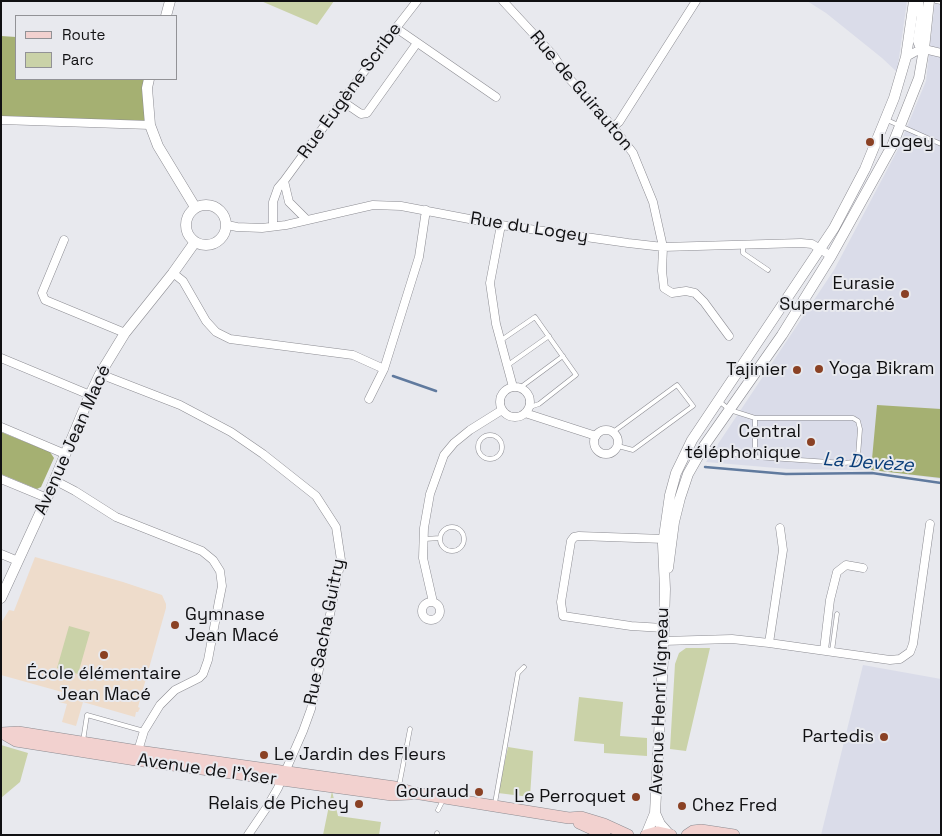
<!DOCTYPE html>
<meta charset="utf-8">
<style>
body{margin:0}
#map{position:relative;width:942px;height:836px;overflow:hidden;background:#e8e9ee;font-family:"Space Grotesk",sans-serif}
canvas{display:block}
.frame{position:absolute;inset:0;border:2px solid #101012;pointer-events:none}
.legend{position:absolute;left:15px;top:15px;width:162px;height:65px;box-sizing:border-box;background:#e8e9ee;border:1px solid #929296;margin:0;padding:6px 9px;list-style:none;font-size:15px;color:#101012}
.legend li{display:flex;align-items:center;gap:10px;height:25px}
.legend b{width:25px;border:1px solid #929296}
</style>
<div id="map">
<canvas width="942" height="836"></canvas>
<div class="frame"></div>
<ul class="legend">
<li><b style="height:6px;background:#f2d1cf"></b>Route</li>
<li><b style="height:14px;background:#cad2a8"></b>Parc</li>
</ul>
</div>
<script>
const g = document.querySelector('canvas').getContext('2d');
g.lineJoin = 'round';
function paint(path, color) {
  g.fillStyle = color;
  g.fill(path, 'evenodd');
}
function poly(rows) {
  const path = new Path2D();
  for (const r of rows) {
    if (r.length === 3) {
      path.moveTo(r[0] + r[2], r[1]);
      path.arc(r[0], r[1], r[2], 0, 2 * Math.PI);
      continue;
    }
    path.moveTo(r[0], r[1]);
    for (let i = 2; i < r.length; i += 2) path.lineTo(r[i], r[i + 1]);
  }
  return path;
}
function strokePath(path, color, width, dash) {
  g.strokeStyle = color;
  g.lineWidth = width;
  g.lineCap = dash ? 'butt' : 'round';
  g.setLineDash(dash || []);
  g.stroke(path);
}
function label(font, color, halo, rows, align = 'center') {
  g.font = font + ' "Space Grotesk",sans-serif';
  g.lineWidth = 4;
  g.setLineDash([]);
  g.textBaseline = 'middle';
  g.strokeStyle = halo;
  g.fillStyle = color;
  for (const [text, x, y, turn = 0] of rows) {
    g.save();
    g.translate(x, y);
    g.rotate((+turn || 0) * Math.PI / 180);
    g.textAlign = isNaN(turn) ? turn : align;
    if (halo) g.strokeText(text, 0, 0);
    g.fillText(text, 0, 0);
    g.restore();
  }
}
const built = poly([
 [807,1,907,1,897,72,882,58,826,13],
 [935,1,941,1,941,479,872,470,788,469,706,462,834,270,897,151,926,81],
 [863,665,941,679,941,835,821,835]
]);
const education = poly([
 [35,557,123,582,162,595,166,604,166,608,138,707,140,708,138,712,136,712,135,717,83,702,76,726,62,722,67,704,59,702,62,692,1,675,1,623,9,610,14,611]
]);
const green = poly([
 [261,1,334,1,317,25],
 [69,626,90,632,78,674,57,668],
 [686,648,710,648,686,751,670,749,675,664,679,653],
 [579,697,623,702,620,736,647,738,647,756,604,753,604,744,574,741],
 [1,745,28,753,20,782,1,798],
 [508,747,533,751,530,797,498,793],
 [332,791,338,816,381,822,379,835,323,835]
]);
const forest = poly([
 [1,36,16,37,16,79,149,79,150,125,1,120],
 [877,405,941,409,941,478,871,470],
 [1,432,50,452,54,458,41,487,37,489,1,474]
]);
const stream = poly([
 [393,376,436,391],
 [705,467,786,474,872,473,941,483]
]);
const service = poly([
 [936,1,941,2],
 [887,120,941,144],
 [743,244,743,253,768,270],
 [500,341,535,317,576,375,539,404,530,407],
 [508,365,549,336],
 [521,387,563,356],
 [755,418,755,457],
 [613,432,677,385,693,406,633,450,618,446],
 [490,447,12],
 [706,447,716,452,755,457,844,463,854,462,858,456,860,429,858,421,853,418,755,418,730,410,720,402],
 [452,539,12],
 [425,539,440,538],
 [832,651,837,614],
 [83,741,87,715,144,731],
 [399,786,410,729],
 [495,803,518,673,524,667],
 [438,810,443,800],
 [437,835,437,833]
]);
const minor = poly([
 [503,1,553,55,567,76,613,127,633,153,653,202,663,247,662,271,664,288,672,293,686,291,695,293,704,302,729,336],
 [919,1,921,15,917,41,919,46,924,49],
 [396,28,496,97],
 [906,57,915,52,924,49,941,53],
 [342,101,361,114,367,113,417,43],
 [1,120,150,125],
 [613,127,619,122,696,1],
 [306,219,289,202,284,181,396,28,417,1],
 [227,225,237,227,262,228,286,225,373,205,401,206,501,225,628,243,663,247,801,243,812,244,831,256],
 [501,225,490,283,496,324,513,387],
 [273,226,273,202,278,188,284,181],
 [64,240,42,293,45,300,125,333],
 [173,273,183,281,206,321,216,332,230,339,353,355,384,369],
 [1,358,90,395],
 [100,374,180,405,231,432,263,454,316,496,336,527,341,560,311,709,303,731,278,788,267,807,248,835],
 [515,402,15],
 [369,399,384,369,419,257,426,210],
 [525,413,596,436],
 [1,427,65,454],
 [606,442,12],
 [1,479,47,498],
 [54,480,75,491,116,517,202,551,213,560,220,571,222,586,219,601,208,660,203,674,199,678,175,690,160,705,144,731,137,754],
 [1,554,18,561],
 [431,611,9],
 [433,602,423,558,424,528,430,494,444,455,454,443,470,430,502,410],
 [663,628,631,626,563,616,561,602,571,541,574,537,579,536,664,539],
 [663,641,732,639,769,643,890,660,900,659,910,652,913,644,930,524],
 [769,643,783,550,780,528],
 [824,650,830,600,837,572,846,565,863,568]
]);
const tertiary = poly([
 [166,16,170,1],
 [149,79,147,88,150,125,158,146,195,207],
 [206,225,20],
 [668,568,674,522,680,498,688,474,704,446,782,335,831,256,892,146,919,78,924,49,929,1],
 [1,598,47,498,90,395,100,374,125,333,173,273,195,242],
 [655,813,660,824,668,833],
 [646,835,655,813,663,658,665,589,663,544,670,495,676,473,692,440,834,228,865,169,894,98,906,57,914,1]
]);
const secondary = poly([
 [2,733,18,732,138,751,395,787,414,793,569,818,581,817,604,824,628,835],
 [2,733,16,741,136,760,392,795,410,794],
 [579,823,605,835],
 [646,835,657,832,671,835],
 [687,835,693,831,701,830,734,835]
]);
const markers = [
 [870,142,5,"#8a4124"],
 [905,294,5,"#8a4124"],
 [819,369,5,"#8a4124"],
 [797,370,5,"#8a4124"],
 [811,442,5,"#8a4124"],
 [175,625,5,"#8a4124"],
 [104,655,5,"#8a4124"],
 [884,737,5,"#8a4124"],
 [264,755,5,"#8a4124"],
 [479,792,5,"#8a4124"],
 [636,797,5,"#8a4124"],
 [359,804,5,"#8a4124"],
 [682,806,5,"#8a4124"]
];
const streetNames = [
 ["Rue Eugène Scribe",350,91,-54],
 ["Rue de Guirauton",581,91,50],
 ["Rue du Logey",529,228,9],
 ["Avenue Jean Macé",73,440,-66],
 ["Rue Sacha Guitry",325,632,-79],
 ["Avenue Henri Vigneau",660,701,-88],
 ["Avenue de l'Yser",207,770,8]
];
const poiNames = [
 ["Logey",880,142,"left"],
 ["Eurasie",895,284],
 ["Supermarché",895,305],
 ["Yoga Bikram",829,369,"left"],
 ["Tajinier",787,370],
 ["Central",801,432],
 ["téléphonique",801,453],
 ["Gymnase",185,615,"left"],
 ["Jean Macé",185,636,"left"],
 ["École élémentaire",104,674,"center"],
 ["Jean Macé",104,695,"center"],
 ["Partedis",874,737],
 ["Le Jardin des Fleurs",274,755,"left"],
 ["Gouraud",469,792],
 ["Le Perroquet",626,797],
 ["Relais de Pichey",349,804],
 ["Chez Fred",692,806,"left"]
];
const waterNames = [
 ["La Devèze",868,463,4]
];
paint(built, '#dadce9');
paint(education, '#eedccb');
paint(green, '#cad2a8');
paint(forest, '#a5b072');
strokePath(stream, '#607a9e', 2.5);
strokePath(service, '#8c8c92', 5);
strokePath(minor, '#8c8c92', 9);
strokePath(tertiary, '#8c8c92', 11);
strokePath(secondary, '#8c8c92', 12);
strokePath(service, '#fff', 4);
strokePath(minor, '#fff', 8);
strokePath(tertiary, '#fff', 10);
strokePath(secondary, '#f2d1cf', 11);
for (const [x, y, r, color] of markers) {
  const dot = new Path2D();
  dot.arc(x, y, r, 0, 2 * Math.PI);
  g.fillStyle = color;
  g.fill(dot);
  strokePath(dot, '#e8e9ee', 2);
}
label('18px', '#101012', '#e8e9ee', streetNames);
label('18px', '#101012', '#e8e9ee', poiNames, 'right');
label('italic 19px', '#093d79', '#e8e9ee', waterNames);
</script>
